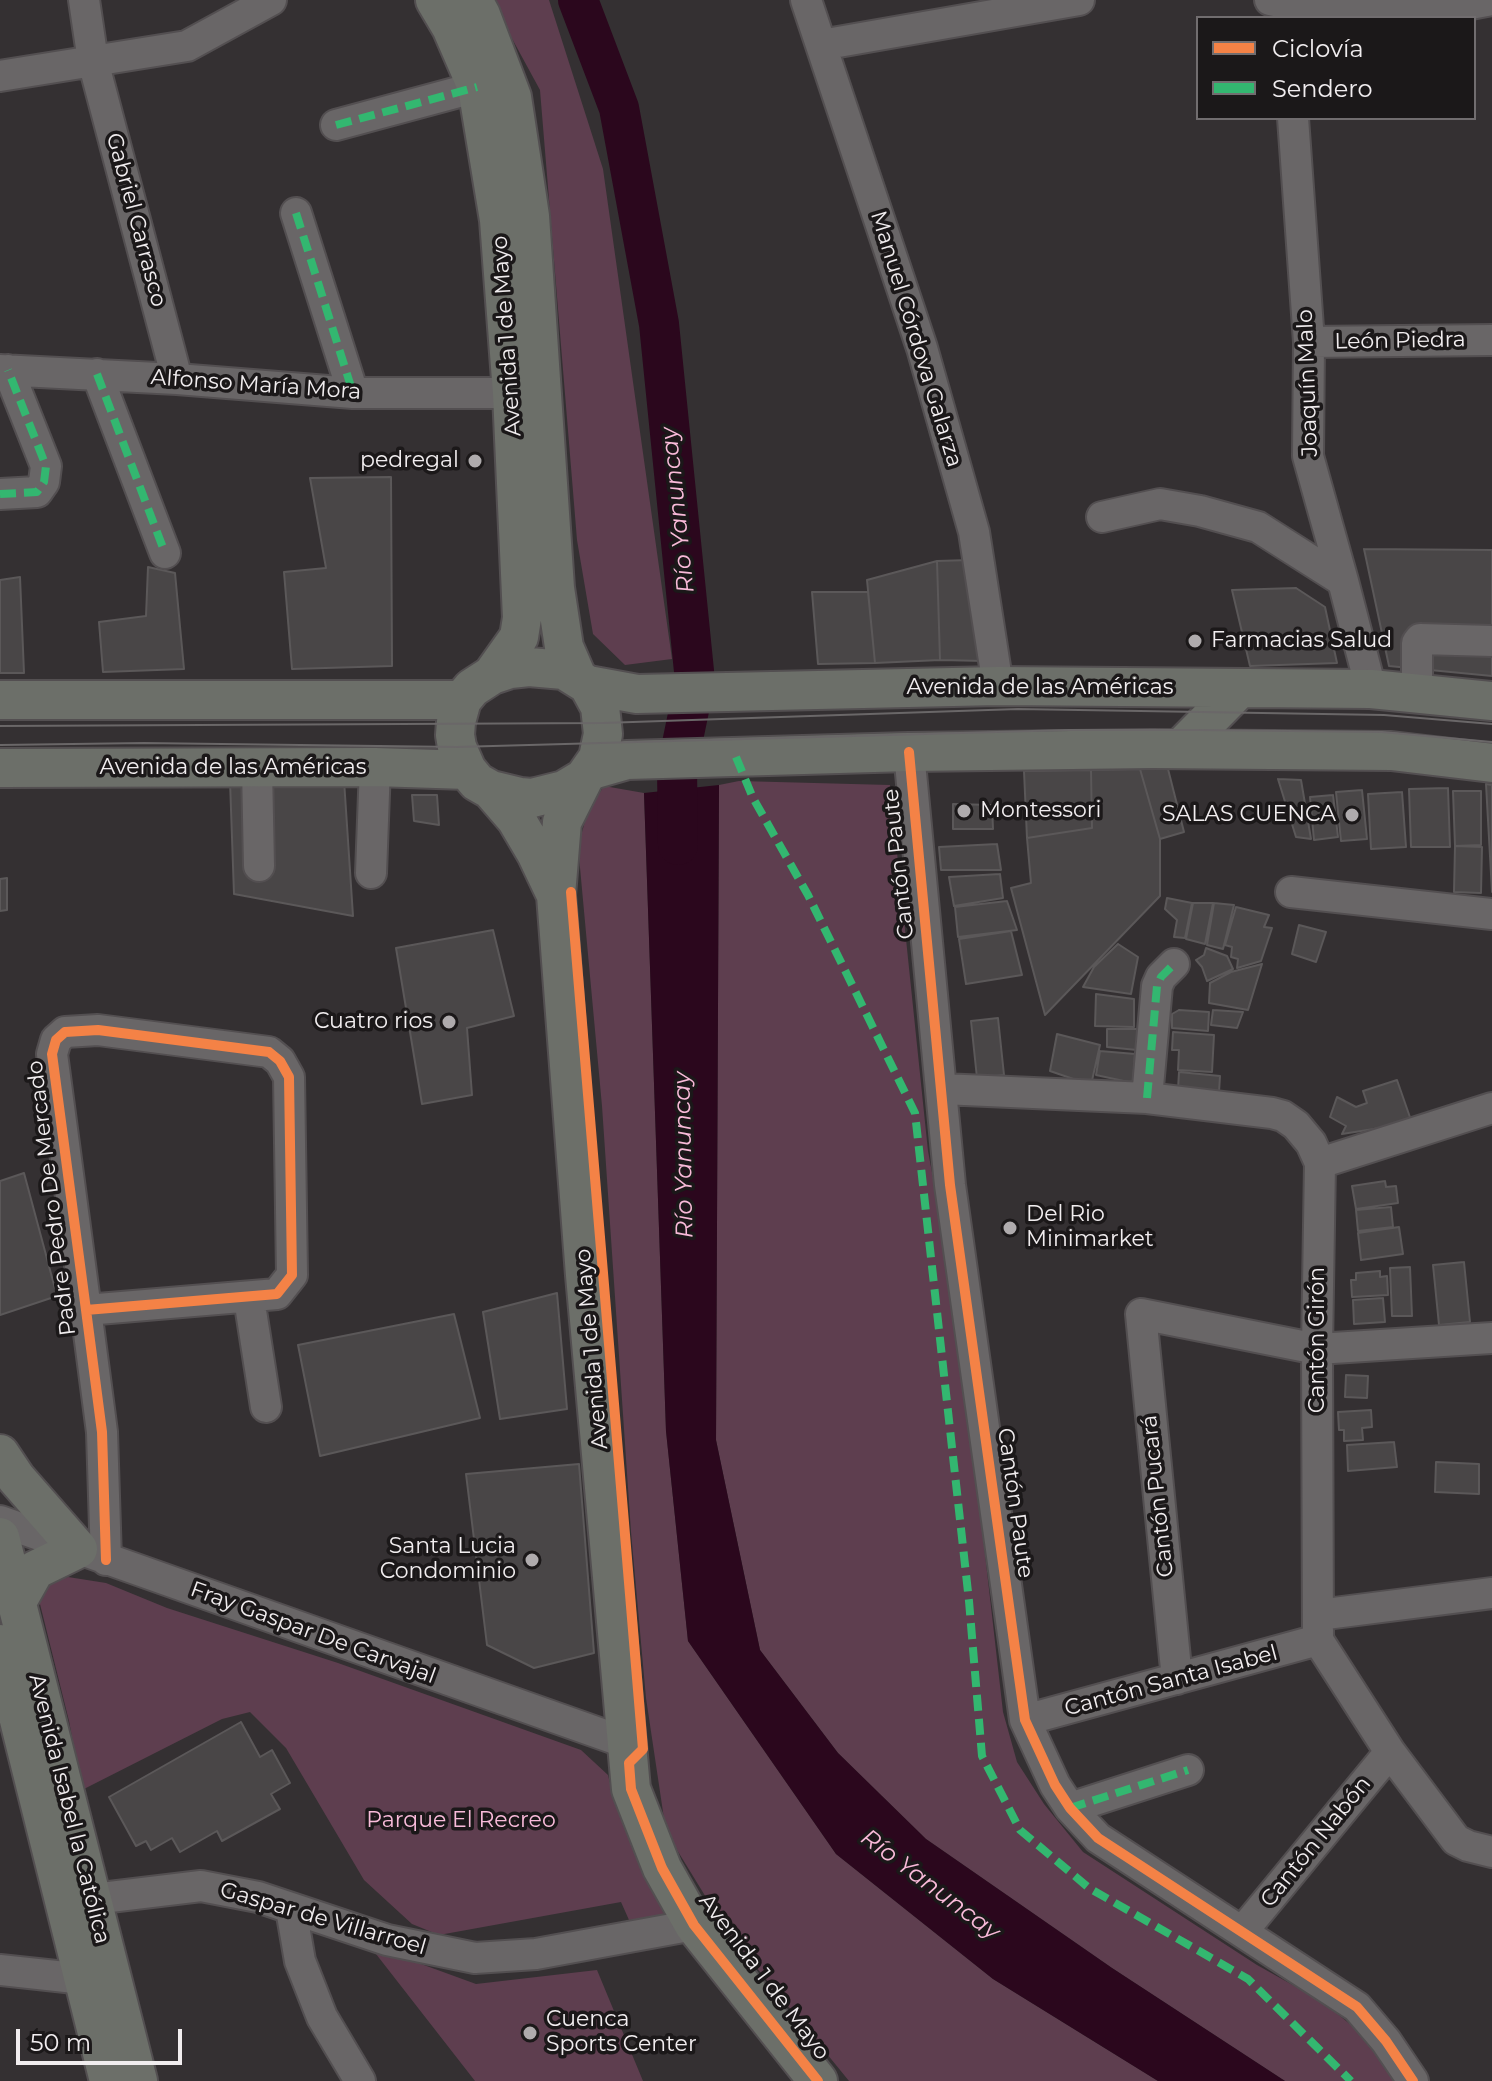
<!DOCTYPE html>
<meta charset="utf-8">
<style>
body{margin:0}
#map{position:relative;width:1492px;height:2081px;overflow:hidden;background:#343032;font-family:Montserrat,sans-serif}
canvas{display:block}
.legend{position:absolute;left:1196px;top:16px;width:280px;height:104px;box-sizing:border-box;background:#1b1819;border:2px solid #716d6f;margin:0;padding:10px 14px;list-style:none;font-size:24px;color:#f1edef}
.legend li{display:flex;align-items:center;gap:16px;height:40px}
.legend b{width:40px;border:2px solid #716d6f}
.scale{position:absolute;left:16px;top:2029px;width:166px;height:36px;box-sizing:border-box;border:4px solid #f1edef;border-top:0;padding-left:10px;font-size:24px;line-height:28px;white-space:nowrap;color:#f1edef;-webkit-text-stroke:6px #1b1819;paint-order:stroke}
</style>
<div id="map">
<canvas width="1492" height="2081"></canvas>
<ul class="legend">
<li><b style="height:10px;background:#f48246"></b>Ciclovía</li>
<li><b style="height:10px;background:#33b770"></b>Sendero</li>
</ul>
<div class="scale">50 m</div>
</div>
<script>
const g = document.querySelector('canvas').getContext('2d');
g.lineJoin = 'round';
function paint(path, color) {
  g.fillStyle = color;
  g.fill(path, 'evenodd');
}
function poly(rows) {
  const path = new Path2D();
  for (const r of rows) {
    path.moveTo(r[0], r[1]);
    for (let i = 2; i < r.length; i += 2) path.lineTo(r[i], r[i + 1]);
  }
  return path;
}
function strokePath(path, color, width, dash) {
  g.strokeStyle = color;
  g.lineWidth = width;
  g.lineCap = dash ? 'butt' : 'round';
  g.setLineDash(dash || []);
  g.stroke(path);
}
function label(font, color, halo, rows, align = 'center') {
  g.font = font + ' Montserrat,sans-serif';
  g.lineWidth = 7;
  g.setLineDash([]);
  g.textBaseline = 'middle';
  g.strokeStyle = halo;
  g.fillStyle = color;
  for (const [text, x, y, turn = 0] of rows) {
    g.save();
    g.translate(x, y);
    g.rotate((+turn || 0) * Math.PI / 180);
    g.textAlign = isNaN(turn) ? turn : align;
    if (halo) g.strokeText(text, 0, 0);
    g.fillText(text, 0, 0);
    g.restore();
  }
}
const green = poly([
 [491,0,549,0,603,169,672,659,625,665,593,634,577,540,540,90],
 [739,781,890,785,928,1151,957,1308,1003,1712,1017,1762,1044,1804,1083,1852,1257,1965,1323,2002,1362,2034,1398,2081,1285,2081,1112,1968,926,1839,838,1753,760,1650,716,1440,719,785],
 [604,786,644,793,666,1431,688,1641,836,1854,993,1979,1158,2081,849,2081,726,1930,666,1832,646,1698,631,1532,602,1106,578,846,588,811],
 [68,1577,106,1583,167,1608,338,1663,581,1750,608,1775,615,1803,665,1916,629,1920,621,1902,439,1935,412,1924,364,1880,286,1748,250,1712,222,1719,82,1790,69,1721,38,1596,53,1581],
 [369,1945,476,1984,597,1970,643,2081,475,2081]
]);
const water = poly([
 [719,785,716,1440,760,1650,838,1753,926,1839,1112,1968,1285,2081,1158,2081,993,1979,836,1854,688,1641,666,1431,644,793]
]);
const river = poly([
 [578,0,619,108,659,324,695,681,677,768,678,845]
]);
const building = poly([
 [391,477,392,666,292,669,284,572,326,568,310,478,391,477],
 [1364,549,1492,550,1492,676,1389,666,1364,549],
 [970,560,985,661,940,660,937,561,970,560],
 [937,561,940,660,875,663,867,580,937,561],
 [148,567,175,573,184,669,103,672,99,622,146,616,148,567],
 [20,577,24,673,0,673,0,580,20,577],
 [1296,588,1325,607,1337,663,1250,666,1232,590,1296,588],
 [812,592,868,592,875,663,818,664,812,592],
 [1140,769,1160,839,1160,896,1045,1015,1011,888,1031,883,1027,838,1092,828,1091,770,1140,769],
 [1140,769,1168,769,1184,832,1160,839,1140,769],
 [1091,770,1092,828,1027,838,1024,771,1091,770],
 [1278,779,1301,780,1311,839,1296,837,1278,779],
 [344,780,353,916,234,894,230,781,344,780],
 [1486,784,1492,785,1492,892,1486,784],
 [1448,788,1450,847,1411,847,1409,789,1448,788],
 [1362,790,1367,839,1341,841,1336,792,1362,790],
 [1453,791,1481,791,1481,845,1455,846,1453,791],
 [1402,792,1406,847,1371,849,1368,794,1402,792],
 [412,795,437,795,439,825,414,821,412,795],
 [1333,795,1338,837,1314,840,1310,797,1333,795],
 [953,804,992,805,993,829,953,829,953,804],
 [997,844,1001,870,941,870,939,847,997,844],
 [1455,846,1482,847,1481,893,1454,892,1455,846],
 [1000,874,1003,898,954,906,949,877,1000,874],
 [7,878,7,910,0,911,0,879,7,878],
 [1167,898,1192,903,1185,938,1174,937,1177,920,1165,909,1167,898],
 [1007,901,1017,930,958,937,955,907,1007,901],
 [1193,903,1213,903,1205,944,1186,939,1193,903],
 [1214,903,1234,905,1223,949,1207,945,1214,903],
 [1236,907,1269,915,1264,927,1272,928,1261,961,1237,968,1238,959,1231,957,1232,947,1225,945,1236,907],
 [1299,925,1326,932,1316,962,1292,954,1299,925],
 [493,930,514,1016,467,1028,472,1095,422,1104,396,948,493,930],
 [1011,931,1022,975,966,984,959,939,1011,931],
 [1118,944,1138,957,1131,994,1083,987,1094,967,1118,944],
 [1206,948,1227,956,1233,969,1207,981,1202,967,1196,960,1204,955,1206,948],
 [1262,964,1248,1010,1209,1003,1210,983,1231,972,1262,964],
 [1096,994,1134,999,1134,1027,1095,1026,1096,994],
 [1179,1010,1209,1012,1208,1031,1172,1028,1172,1014,1179,1010],
 [1213,1010,1243,1012,1237,1028,1211,1025,1213,1010],
 [998,1018,1004,1075,977,1078,971,1021,998,1018],
 [1107,1029,1137,1029,1137,1050,1107,1047,1107,1029],
 [1173,1032,1214,1035,1212,1072,1178,1070,1179,1050,1172,1050,1173,1032],
 [1057,1034,1100,1045,1091,1085,1050,1071,1057,1034],
 [1100,1051,1135,1054,1133,1083,1096,1075,1100,1051],
 [1179,1072,1220,1076,1219,1092,1178,1089,1179,1072],
 [1397,1080,1412,1123,1342,1134,1346,1126,1330,1117,1337,1097,1356,1107,1367,1103,1363,1091,1397,1080],
 [24,1173,57,1296,0,1315,0,1181,24,1173],
 [1385,1181,1386,1187,1396,1186,1398,1203,1356,1209,1352,1186,1385,1181],
 [1391,1207,1393,1227,1358,1231,1356,1210,1391,1207],
 [1399,1227,1403,1254,1361,1260,1358,1233,1399,1227],
 [1464,1262,1470,1322,1439,1325,1433,1265,1464,1262],
 [1410,1267,1412,1316,1392,1316,1390,1268,1410,1267],
 [1380,1271,1380,1277,1387,1276,1388,1295,1352,1297,1351,1280,1356,1280,1356,1273,1380,1271],
 [557,1293,567,1409,500,1419,483,1312,557,1293],
 [1383,1298,1385,1322,1354,1324,1353,1300,1383,1298],
 [454,1314,480,1418,320,1456,298,1345,454,1314],
 [1346,1375,1368,1376,1367,1398,1345,1397,1346,1375],
 [1371,1410,1372,1427,1362,1428,1363,1440,1344,1441,1344,1430,1339,1430,1338,1412,1371,1410],
 [1394,1442,1397,1467,1348,1471,1347,1445,1394,1442],
 [1436,1462,1479,1464,1479,1494,1435,1492,1436,1462],
 [579,1464,594,1653,534,1668,487,1645,466,1474,579,1464],
 [241,1722,260,1757,272,1750,290,1783,271,1794,280,1809,222,1841,217,1831,180,1852,172,1838,151,1850,146,1841,136,1846,109,1797,241,1722]
]);
const minor = poly([
 [84,0,93,61,177,379],
 [806,0,922,348,974,532,998,686],
 [1270,0,1285,3,1460,6,1492,0],
 [821,45,1079,0],
 [0,76,187,46,271,0],
 [1293,118,1309,342,1308,456,1343,581,1371,689],
 [336,125,477,87],
 [296,213,353,393],
 [1309,342,1492,340],
 [0,370,177,379,353,393,512,393],
 [97,374,165,553],
 [0,494,37,492,44,482,46,466,8,370],
 [1102,517,1160,504,1200,511,1258,527,1343,581],
 [1417,694,1417,643,1420,639,1492,641],
 [909,752,950,1185,1025,1720,1055,1785,1070,1808,1098,1838,1357,2007,1386,2041,1413,2081],
 [257,768,259,866],
 [371,873,375,767],
 [1291,892,1492,914],
 [942,1089,1147,1098,1272,1113,1283,1116,1296,1125,1311,1143,1320,1163,1317,1349,1318,1640,1390,1752,1456,1840,1468,1846,1492,1852],
 [1147,1098,1157,986,1161,977,1174,964],
 [1320,1163,1492,1108],
 [249,1298,266,1407],
 [86,1310,277,1294,292,1275,289,1077,280,1061,269,1052,98,1030,65,1032,56,1040,52,1054,86,1310,102,1432,106,1560],
 [0,1521,627,1743],
 [1318,1615,1492,1593],
 [1177,1679,1141,1314,1317,1349,1492,1338],
 [1025,1720,1318,1640],
 [1070,1808,1188,1770],
 [93,1899,201,1886,258,1897,387,1940,475,1958,536,1954,694,1925],
 [291,1909,300,1961,322,2017,360,2081],
 [1242,1932,1390,1752],
 [0,1970,84,1979]
]);
const major = poly([
 [435,0,451,27,477,87,499,220,512,393,522,618,519,637,492,675],
 [473,0,481,15,512,97,530,216,555,588,564,647,577,677],
 [588,685,600,707,603,734,598,758,584,778,564,790,532,798,520,797,491,790,477,782,467,770,457,747,455,735,456,722,462,700,472,688,492,675,510,669,529,667,564,670,588,685,637,694,998,686,1371,689,1492,701],
 [0,700,462,700],
 [1180,749,1240,688],
 [0,768,375,767,467,770],
 [592,770,627,760,909,752,1152,749,1391,751,1492,763],
 [584,778,562,822,556,895,585,1275,631,1789,662,1868,694,1925,818,2081],
 [491,790,516,819,536,853,555,893],
 [0,1454,16,1478,78,1549,35,1570,17,1602],
 [0,1537,138,2081],
 [0,1644,109,2081]
]);
const tram = poly([
 [0,726,603,723,1018,709,1384,715,1492,724],
 [0,745,144,743,457,747,1068,730,1199,730,1382,732,1492,742]
]);
const quiet = poly([
 [336,125,477,87],
 [296,213,353,393],
 [97,374,165,553],
 [0,494,37,492,44,482,46,466,8,370],
 [736,757,753,798,808,895,915,1113,969,1601,982,1756,1020,1830,1089,1888,1248,1979,1351,2081],
 [1147,1098,1157,986,1161,977,1174,964],
 [1070,1808,1188,1770]
]);
const cycleway = poly([
 [909,752,950,1185,1025,1720,1055,1785,1070,1808,1098,1838,1357,2007,1386,2041,1413,2081],
 [571,892,643,1749,629,1763,631,1789,662,1868,694,1925,818,2081],
 [86,1310,277,1294,292,1275,289,1077,280,1061,269,1052,98,1030,65,1032,56,1040,52,1054,86,1310,102,1432,106,1560]
]);
const markers = [
 [475,461,8,"#afabad"],
 [1195,641,8,"#afabad"],
 [964,811,8,"#afabad"],
 [1352,815,8,"#afabad"],
 [449,1022,8,"#afabad"],
 [1010,1228,8,"#afabad"],
 [532,1560,8,"#afabad"],
 [530,2033,8,"#afabad"]
];
const streetNames = [
 ["Gabriel Carrasco",136,220,75],
 ["Avenida 1 de Mayo",507,336,-94],
 ["Manuel Córdova Galarza",916,339,73],
 ["León Piedra",1400,341,-1],
 ["Joaquín Malo",1308,383,-92],
 ["Alfonso María Mora",256,385,4],
 ["Avenida de las Américas",1040,688],
 ["Avenida de las Américas",233,768],
 ["Cantón Paute",899,864,-96],
 ["Padre Pedro De Mercado",52,1198,-97],
 ["Cantón Girón",1318,1340,-90],
 ["Avenida 1 de Mayo",592,1349,-95],
 ["Cantón Pucará",1158,1496,-96],
 ["Cantón Paute",1015,1503,82],
 ["Fray Gaspar De Carvajal",313,1633,20],
 ["Cantón Santa Isabel",1171,1681,-15],
 ["Avenida Isabel la Católica",69,1809,76],
 ["Cantón Nabón",1316,1842,-51],
 ["Gaspar de Villarroel",323,1919,16],
 ["Avenida 1 de Mayo",764,1977,53]
];
const poiNames = [
 ["pedregal",459,461],
 ["Farmacias Salud",1211,641,"left"],
 ["Montessori",980,811,"left"],
 ["SALAS CUENCA",1336,815],
 ["Cuatro rios",433,1022],
 ["Del Rio",1026,1215,"left"],
 ["Minimarket",1026,1240,"left"],
 ["Santa Lucia",516,1547],
 ["Condominio",516,1572],
 ["Cuenca",546,2020,"left"],
 ["Sports Center",546,2045,"left"]
];
const parkNames = [
 ["Parque El Recreo",461,1821]
];
const waterNames = [
 ["Río Yanuncay",678,510,-96],
 ["Río Yanuncay",684,1155,-91],
 ["Río Yanuncay",930,1885,37]
];
paint(green, '#5e3e4f');
paint(water, '#2b071d');
strokePath(river, '#2b071d', 40);
paint(building, '#494647');
strokePath(building, '#5b5859', 2);
strokePath(minor, '#534f51', 34);
strokePath(major, '#534f51', 42);
strokePath(minor, '#696667', 30);
strokePath(major, '#6c6f69', 38);
strokePath(tram, '#6a6768', 2);
strokePath(quiet, '#33b770', 8, [16, 8]);
strokePath(cycleway, '#f48246', 10);
for (const [x, y, r, color] of markers) {
  const dot = new Path2D();
  dot.arc(x, y, r, 0, 2 * Math.PI);
  g.fillStyle = color;
  g.fill(dot);
  strokePath(dot, '#1b1819', 3);
}
label('22px', '#f1edef', '#1b1819', streetNames);
label('22px', '#f1edef', '#1b1819', poiNames, 'right');
label('22px', '#f9bbda', '#1b1819', parkNames);
label('italic 24px', '#f9bad9', '#1b1819', waterNames);
</script>
